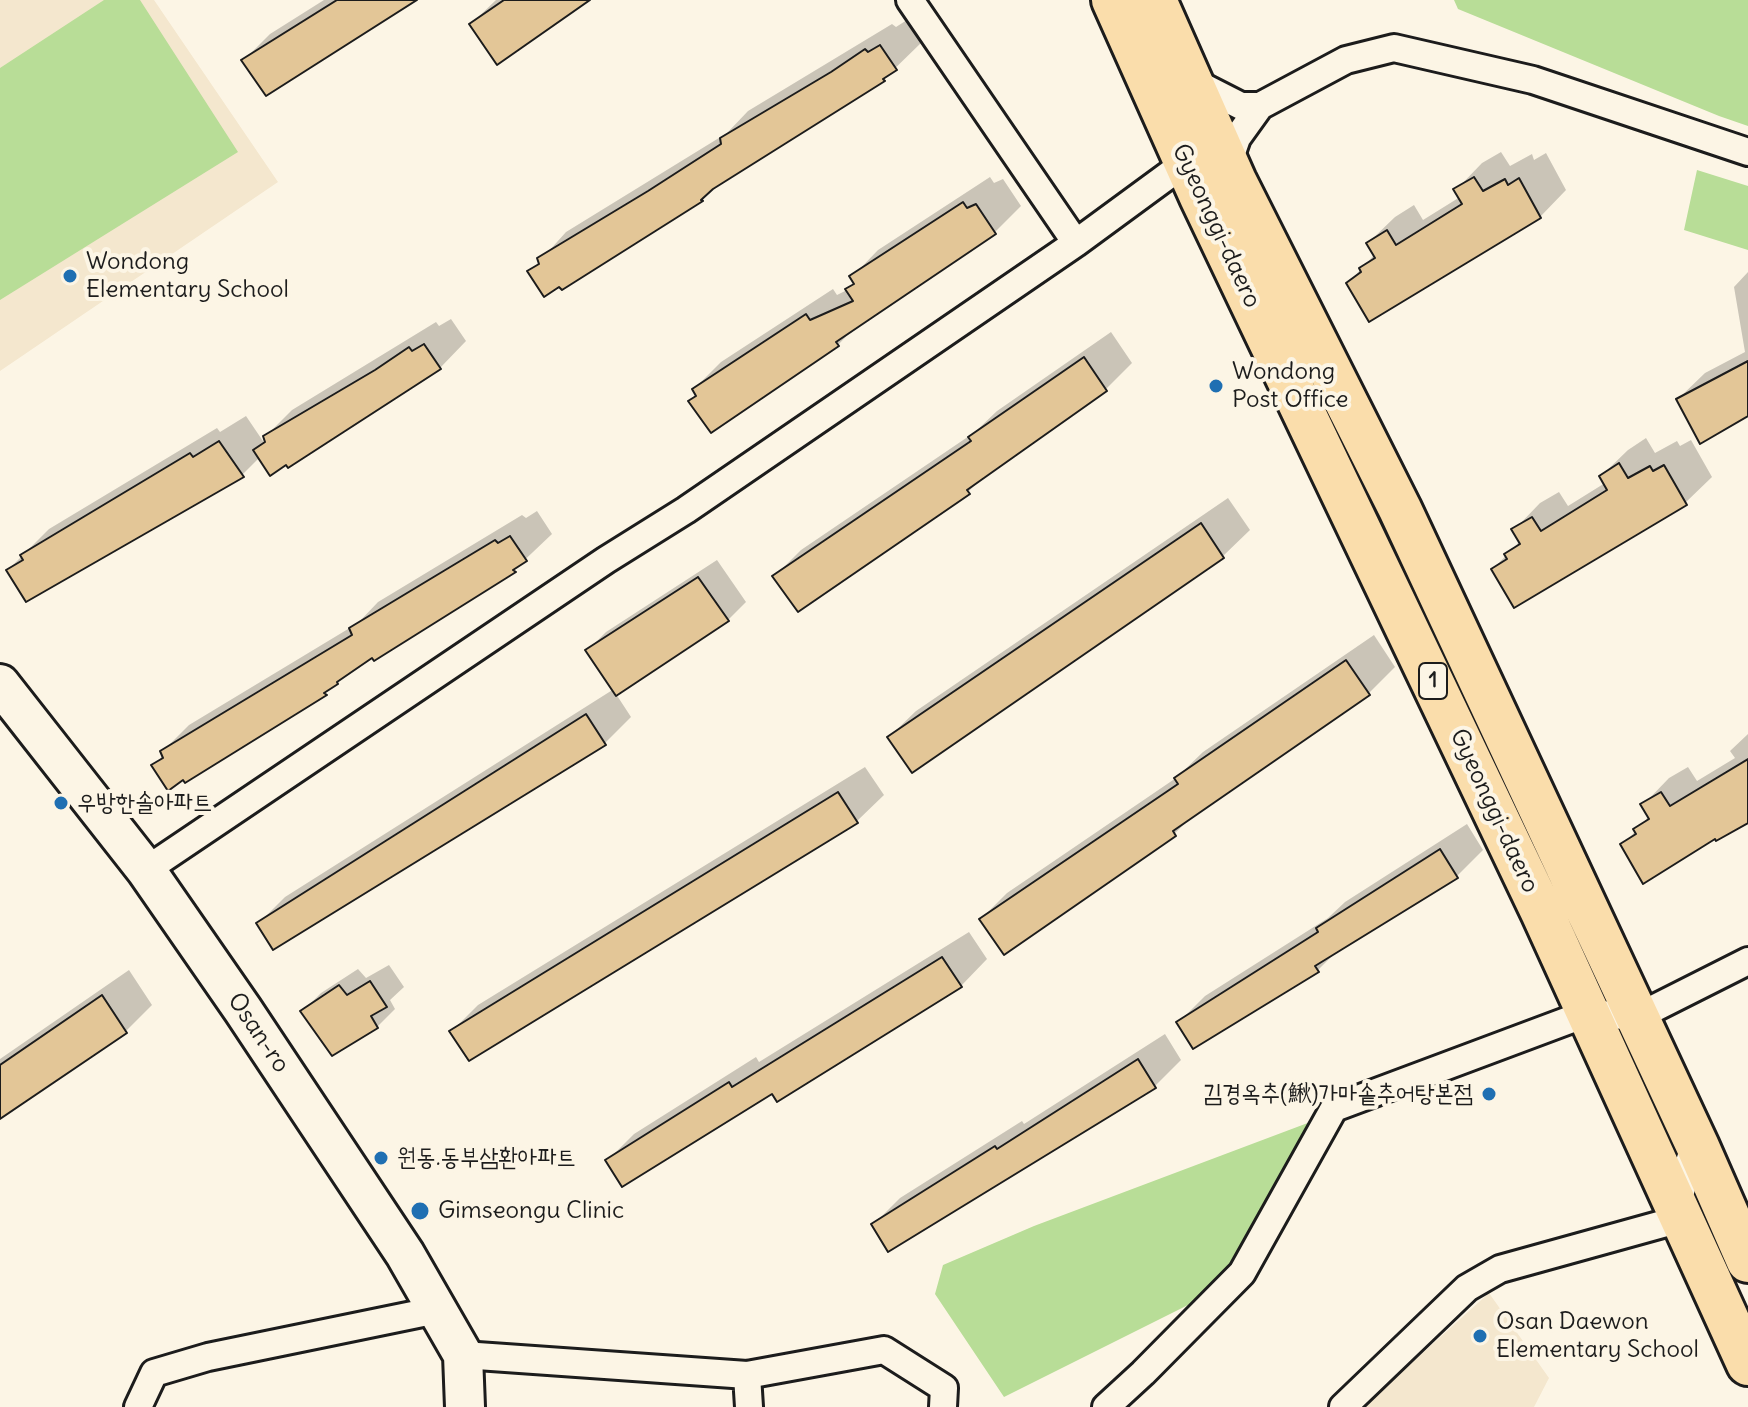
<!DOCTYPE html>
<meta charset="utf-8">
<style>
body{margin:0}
canvas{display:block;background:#fcf5e5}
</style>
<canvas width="1748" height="1407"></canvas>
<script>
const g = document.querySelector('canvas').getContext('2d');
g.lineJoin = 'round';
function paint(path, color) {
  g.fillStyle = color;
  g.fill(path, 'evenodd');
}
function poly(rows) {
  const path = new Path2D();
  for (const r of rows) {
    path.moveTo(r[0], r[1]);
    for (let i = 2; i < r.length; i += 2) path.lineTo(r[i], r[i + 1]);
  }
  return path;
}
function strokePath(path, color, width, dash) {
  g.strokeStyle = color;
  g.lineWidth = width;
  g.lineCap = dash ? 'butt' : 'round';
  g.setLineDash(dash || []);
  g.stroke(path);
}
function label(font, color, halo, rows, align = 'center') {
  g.font = font + ' Delius,"LXGW WenKai TC","Poor Story",sans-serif';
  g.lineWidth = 8;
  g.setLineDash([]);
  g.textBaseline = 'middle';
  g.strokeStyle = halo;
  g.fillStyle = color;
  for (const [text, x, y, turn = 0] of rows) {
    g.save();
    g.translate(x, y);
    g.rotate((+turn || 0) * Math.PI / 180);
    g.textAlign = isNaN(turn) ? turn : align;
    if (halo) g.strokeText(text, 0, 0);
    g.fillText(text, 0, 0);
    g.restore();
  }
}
const built = poly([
 [0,0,154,0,278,182,0,371],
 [1489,1293,1549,1378,1534,1407,1363,1407]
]);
const green = poly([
 [104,0,140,0,238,152,0,300,0,68],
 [1454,0,1748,0,1748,126,1719,116,1458,9],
 [1697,170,1748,186,1748,250,1684,230],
 [1313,1121,1242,1260,1196,1301,1004,1397,935,1294,943,1265,1034,1226]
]);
const shadow = poly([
 [324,0,413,0,244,60,270,34],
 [496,0,586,0,471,24],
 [907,20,922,42,884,79,716,185,530,272,566,232,727,133,748,111,892,24,896,27],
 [1501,152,1510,166,1532,154,1534,160,1546,153,1566,190,1540,217,1348,283,1375,254,1368,243,1395,217,1414,205,1423,220,1460,197,1456,190,1482,163],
 [990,177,994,183,1003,179,1021,206,995,232,857,325,838,345,698,394,694,389,721,362,833,289,837,295,847,290,855,282,852,277,878,250],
 [1748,272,1748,414,1678,399,1705,373,1745,352,1734,287],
 [451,319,466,341,440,368,260,457,242,475,8,570,49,529,217,428,220,432,246,416,267,447,265,437,292,410,436,322,439,326],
 [1111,332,1132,363,1106,389,988,472,968,492,775,576,801,550,975,432,997,411],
 [1646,438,1655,453,1677,441,1680,446,1691,440,1712,477,1685,503,1493,569,1520,541,1514,530,1540,503,1559,492,1568,506,1605,483,1601,476,1628,450],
 [1228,498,1250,530,1223,556,913,770,889,737,916,711],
 [537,511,552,534,514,570,375,658,373,655,347,672,325,693,186,781,153,765,164,755,162,752,189,725,358,623,378,602,522,515,526,518],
 [717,560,746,602,728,620,616,694,631,717,605,743,273,948,258,924,285,897,614,689,588,650,606,632],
 [1374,635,1395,667,1369,693,1196,813,1174,834,981,919,1007,893,1176,778,1203,752],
 [1748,734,1748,818,1623,845,1649,816,1643,805,1669,778,1688,767,1697,781,1735,758,1730,751],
 [865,767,884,795,857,821,470,1059,452,1031,478,1005],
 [1467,824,1483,850,1457,876,1340,948,1317,971,1179,1022,1205,996,1328,918,1345,902],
 [969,932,987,959,961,986,607,1161,634,1134,756,1057,759,1062],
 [389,965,404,987,390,1000,395,1009,377,1027,303,1011,321,993,358,969,366,978],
 [129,970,152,1005,126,1031,0,1117,0,1059],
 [1165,1034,1181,1060,1155,1086,888,1249,873,1225,900,1198,1022,1121,1024,1124]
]);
const building = poly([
 [337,0,417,0,266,96,241,60,337,0],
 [504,0,590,0,497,65,469,24,504,0],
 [880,45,897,70,883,79,885,81,713,189,701,200,703,201,562,290,559,287,544,297,527,271,539,264,537,258,648,191,721,144,720,138,831,72,865,49,868,52,880,45],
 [1474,177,1483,191,1505,179,1508,185,1519,178,1541,218,1369,322,1346,283,1361,272,1359,268,1375,258,1366,243,1387,230,1396,245,1462,204,1453,189,1474,177],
 [963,202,967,208,976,204,996,234,836,342,839,346,711,433,688,401,696,396,692,389,806,314,810,320,853,301,845,289,854,284,849,276,963,202],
 [424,344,441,369,288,468,286,465,270,476,253,450,265,442,263,436,375,370,409,347,412,351,424,344],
 [1084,357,1107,391,967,490,970,494,798,612,772,576,971,441,968,437,1084,357],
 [1748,361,1748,416,1700,444,1676,399,1748,361],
 [219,441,244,477,26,602,6,570,23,560,20,555,190,453,193,457,219,441],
 [1619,463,1628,478,1650,466,1653,471,1664,465,1687,505,1514,608,1491,569,1507,559,1504,554,1520,544,1511,529,1532,517,1541,531,1607,490,1599,476,1619,463],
 [1201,523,1224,558,912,773,887,737,1201,523],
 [510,536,527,561,513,570,516,572,374,661,372,658,337,682,338,684,324,693,327,695,185,783,183,780,168,791,151,765,163,758,160,751,352,635,349,628,495,540,498,543,510,536],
 [698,577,729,621,616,696,585,650,698,577],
 [1346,660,1370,695,1173,831,1176,836,1004,955,979,919,1178,784,1174,778,1346,660],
 [586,714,606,745,273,950,256,923,586,714],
 [1748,759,1748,823,1716,841,1715,839,1643,884,1620,844,1636,834,1633,829,1649,819,1640,804,1661,792,1670,806,1748,759],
 [838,792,858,823,469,1061,449,1031,838,792],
 [1440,849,1458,878,1315,966,1319,972,1193,1049,1176,1022,1318,932,1316,928,1440,849],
 [942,957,962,987,777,1102,772,1094,622,1187,605,1160,729,1082,732,1087,942,957],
 [370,981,387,1007,371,1016,378,1028,332,1056,300,1011,339,985,347,995,370,981],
 [102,995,127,1033,0,1119,0,1065,102,995],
 [1138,1059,1156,1088,888,1252,871,1224,995,1146,997,1149,1138,1059]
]);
const street = poly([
 [910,0,1076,243],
 [1190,80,1241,106,1260,106],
 [1228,164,1237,138,1260,106,1346,60,1394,48,1533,80,1748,152],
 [146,870,606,560,686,510,1076,243,1185,163],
 [463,1355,747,1375,749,1407],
 [747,1375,884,1350,944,1388,943,1407],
 [138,1407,154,1373,208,1357,437,1310],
 [1106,1407,1143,1373,1242,1273,1334,1108,1588,1013,1637,1017,1748,961],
 [1343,1407,1467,1288,1500,1269,1666,1223,1677,1206,1690,1159,1698,1147]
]);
const secondary = poly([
 [0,684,146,870,243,1010,405,1254,463,1355,465,1407]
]);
const primary = poly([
 [1113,0,1201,197,1542,912,1748,1364],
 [1155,0,1235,181,1400,509,1698,1147,1748,1261]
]);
const markers = [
 [70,276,8,"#1f6fb2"],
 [1216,386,8,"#1f6fb2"],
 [61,803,8,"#1f6fb2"],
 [1489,1094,8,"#1f6fb2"],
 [381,1158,8,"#1f6fb2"],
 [420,1211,10,"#1f6fb2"],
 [1480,1336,8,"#1f6fb2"]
];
const shields = [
 [1433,681,28]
];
const shieldNames = [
 ["1",1433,681]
];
const streetNames = [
 ["Gyeonggi-daero",1216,226,65],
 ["Gyeonggi-daero",1494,811,65],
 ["Osan-ro",258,1033,56]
];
const poiNames = [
 ["Wondong",86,262],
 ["Elementary School",86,290],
 ["Wondong",1232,372],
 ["Post Office",1232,400],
 ["우방한솔아파트",77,803],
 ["김경옥추(鰍)가마솥추어탕본점",1473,1094,"right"],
 ["원동.동부삼환아파트",397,1158],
 ["Gimseongu Clinic",438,1211],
 ["Osan Daewon",1496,1322],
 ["Elementary School",1496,1350]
];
paint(built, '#f4e7ce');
paint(green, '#b8dd97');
paint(shadow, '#0003');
paint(building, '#e3c697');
strokePath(building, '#1c1c1c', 2);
strokePath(street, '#1c1c1c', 32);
strokePath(secondary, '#1c1c1c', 44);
strokePath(primary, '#1c1c1c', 48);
strokePath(street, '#fcf5e5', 26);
strokePath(secondary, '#fcf5e5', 38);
strokePath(primary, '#faddab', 42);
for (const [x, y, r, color] of markers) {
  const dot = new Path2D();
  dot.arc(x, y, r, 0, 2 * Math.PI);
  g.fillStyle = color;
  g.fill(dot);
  strokePath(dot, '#fcf5e5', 3);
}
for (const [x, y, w] of shields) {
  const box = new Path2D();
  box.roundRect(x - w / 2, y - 18, w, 36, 6);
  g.fillStyle = '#fcf5e5';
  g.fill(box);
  strokePath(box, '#1c1c1c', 2);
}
label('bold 22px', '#1c1c1c', null, shieldNames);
label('24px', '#1c1c1c', '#fcf5e5', streetNames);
label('24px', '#1c1c1c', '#fcf5e5', poiNames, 'left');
</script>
